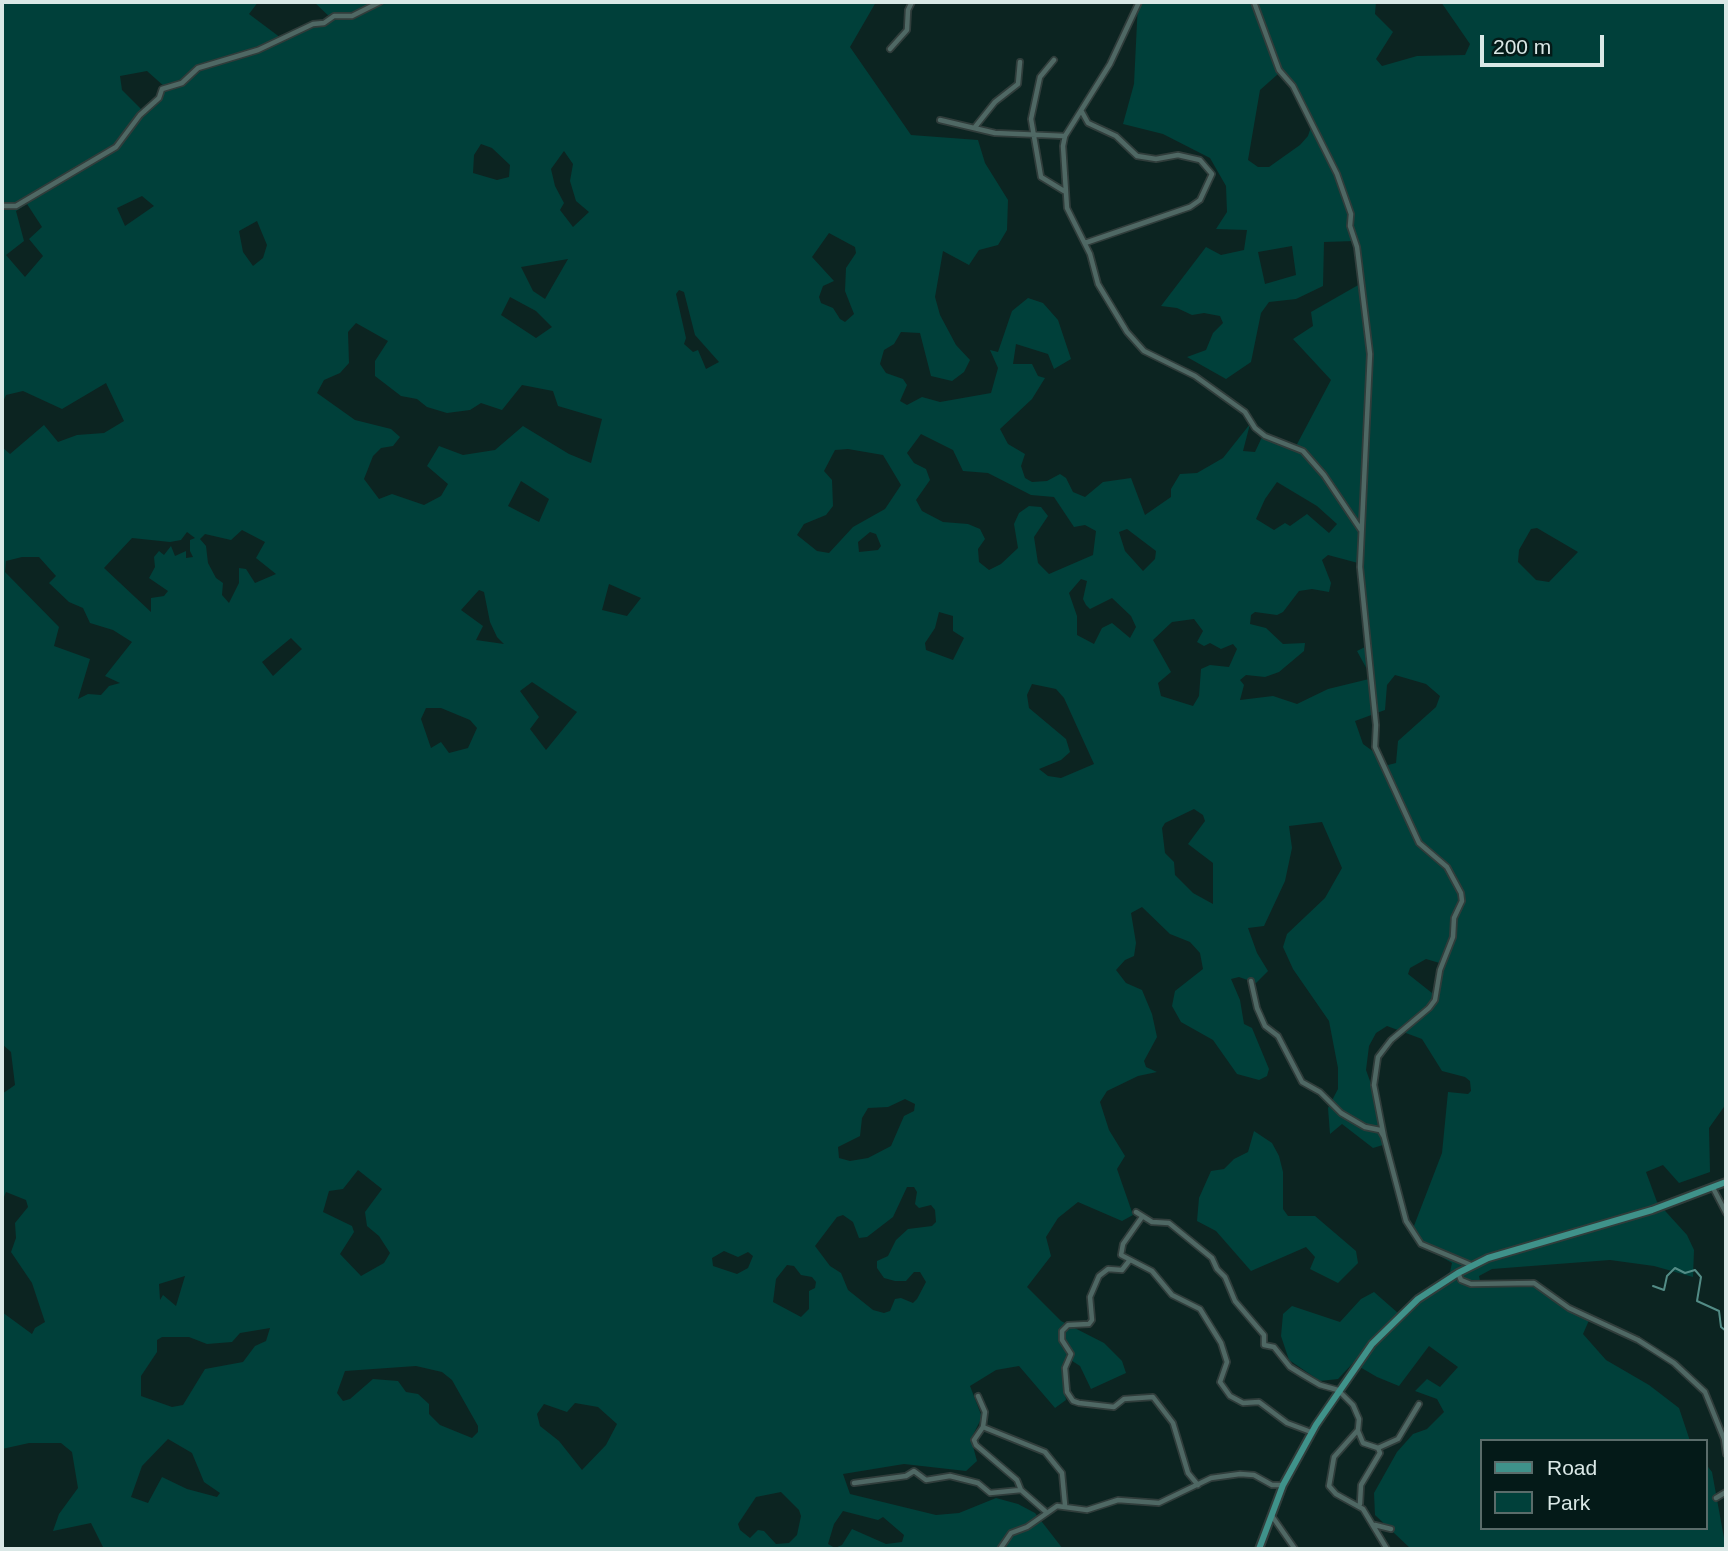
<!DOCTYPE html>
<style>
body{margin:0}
#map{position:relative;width:1728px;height:1551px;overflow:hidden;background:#0c2421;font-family:Arial,sans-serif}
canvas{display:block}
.frame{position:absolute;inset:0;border:4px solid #dae8e6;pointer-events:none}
.legend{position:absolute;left:1480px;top:1439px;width:228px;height:91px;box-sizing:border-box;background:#041a18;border:2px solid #5a6c6a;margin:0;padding:9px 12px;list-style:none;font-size:21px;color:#dae8e6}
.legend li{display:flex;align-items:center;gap:14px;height:35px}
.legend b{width:35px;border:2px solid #5a6c6a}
.scale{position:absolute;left:1480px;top:35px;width:124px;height:32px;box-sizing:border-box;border:4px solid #dae8e6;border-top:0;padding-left:9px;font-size:21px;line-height:24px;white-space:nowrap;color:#dae8e6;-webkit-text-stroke:5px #041a18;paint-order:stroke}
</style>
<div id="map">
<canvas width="1728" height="1551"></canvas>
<div class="frame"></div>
<ul class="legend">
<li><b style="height:9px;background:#3f928a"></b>Road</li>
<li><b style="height:19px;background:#00403a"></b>Park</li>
</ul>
<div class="scale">200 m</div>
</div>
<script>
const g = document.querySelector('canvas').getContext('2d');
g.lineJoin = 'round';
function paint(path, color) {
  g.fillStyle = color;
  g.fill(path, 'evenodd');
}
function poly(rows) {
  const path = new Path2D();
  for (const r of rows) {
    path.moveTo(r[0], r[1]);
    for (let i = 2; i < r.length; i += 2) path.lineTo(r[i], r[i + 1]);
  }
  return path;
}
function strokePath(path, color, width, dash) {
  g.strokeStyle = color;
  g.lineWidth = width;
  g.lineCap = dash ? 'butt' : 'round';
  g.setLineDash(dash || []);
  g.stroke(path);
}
const green = poly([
 [2,2,258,2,249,14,285,41,310,25,333,20,314,2,876,2,850,47,911,135,978,140,985,163,1008,200,1007,230,998,245,979,250,969,265,943,251,935,297,940,315,956,345,970,360,964,372,952,381,931,376,920,333,901,332,894,344,884,350,880,364,886,373,903,379,907,385,900,401,907,405,922,397,940,402,991,393,998,368,990,350,998,352,1012,311,1028,298,1043,303,1058,320,1071,359,1054,369,1048,354,1016,344,1013,364,1032,364,1038,376,1045,378,1032,399,1000,429,1008,444,1025,454,1021,466,1025,478,1032,482,1047,481,1060,474,1066,478,1073,492,1085,497,1103,482,1131,478,1145,515,1171,497,1171,489,1180,474,1197,473,1223,458,1250,424,1243,451,1255,452,1262,437,1295,448,1331,380,1293,339,1313,326,1311,312,1360,284,1355,241,1324,242,1323,286,1296,299,1269,302,1261,313,1251,362,1226,379,1187,357,1206,350,1213,333,1223,323,1220,316,1204,313,1192,315,1177,308,1161,306,1206,247,1221,255,1244,250,1247,230,1216,229,1227,212,1226,186,1210,158,1163,134,1123,124,1134,84,1138,2,1376,2,1375,14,1393,32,1376,59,1382,66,1417,56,1465,55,1470,44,1441,2,1726,2,1726,1104,1709,1128,1710,1172,1679,1183,1663,1165,1646,1172,1657,1202,1687,1235,1694,1250,1693,1277,1654,1266,1610,1260,1492,1269,1479,1276,1480,1281,1495,1284,1537,1283,1563,1304,1590,1318,1583,1334,1606,1360,1649,1385,1679,1408,1690,1441,1481,1441,1481,1528,1705,1528,1705,1463,1712,1472,1726,1549,1411,1549,1375,1515,1374,1493,1397,1452,1413,1434,1427,1429,1444,1412,1437,1399,1415,1391,1427,1379,1440,1387,1458,1367,1429,1346,1399,1386,1377,1377,1353,1363,1338,1379,1320,1381,1289,1360,1281,1336,1283,1314,1292,1306,1340,1322,1361,1299,1374,1292,1398,1313,1450,1272,1452,1263,1419,1244,1412,1231,1442,1153,1448,1092,1468,1094,1471,1091,1470,1081,1465,1077,1442,1071,1422,1039,1387,1026,1376,1033,1369,1046,1366,1070,1375,1095,1383,1145,1373,1148,1342,1124,1330,1134,1328,1108,1338,1089,1338,1068,1329,1021,1293,969,1283,947,1287,934,1325,898,1342,868,1322,822,1289,826,1292,848,1285,881,1264,926,1248,928,1257,953,1268,971,1256,983,1239,977,1231,979,1240,1000,1244,1024,1252,1028,1269,1069,1267,1076,1259,1080,1237,1074,1213,1040,1181,1022,1172,1006,1175,991,1203,969,1200,953,1190,942,1170,934,1142,907,1131,913,1136,943,1134,956,1125,960,1116,970,1126,983,1142,990,1152,1014,1157,1037,1144,1061,1146,1067,1157,1072,1138,1076,1107,1091,1100,1102,1109,1130,1125,1156,1117,1169,1133,1215,1122,1221,1078,1202,1058,1218,1046,1237,1051,1256,1027,1287,1061,1321,1104,1343,1122,1361,1126,1373,1091,1389,1080,1366,1066,1357,1062,1373,1066,1400,1055,1408,1019,1366,996,1370,970,1386,982,1417,971,1439,977,1461,966,1471,904,1464,843,1474,850,1494,936,1515,959,1513,996,1498,1018,1504,1035,1513,1063,1549,104,1549,91,1523,53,1531,59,1514,78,1488,72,1452,61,1443,29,1443,2,1449,2,1312,32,1334,35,1328,45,1322,32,1283,11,1252,16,1238,15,1223,28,1207,26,1200,6,1192,2,1202,2,1094,15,1085,11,1052,2,1044,2,447,10,454,44,425,58,442,77,435,104,433,124,421,106,383,62,409,23,391,6,395,2,404],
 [147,71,165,87,144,112,122,90,120,76],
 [1278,74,1295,92,1312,124,1308,136,1300,145,1269,167,1258,167,1248,160,1260,90],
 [481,144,492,148,510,165,509,177,497,180,473,173,474,155],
 [564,151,573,164,570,181,576,201,589,212,573,227,560,210,564,203,555,186,551,169],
 [142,196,154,206,125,226,117,208],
 [27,204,42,227,29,239,43,256,25,277,6,255,24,241,16,211],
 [257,221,267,245,263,258,253,266,243,252,239,231],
 [829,233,855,247,856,253,846,268,845,291,854,314,845,322,840,319,833,308,821,303,819,297,823,286,834,281,812,257],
 [1292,246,1296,275,1265,284,1258,252],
 [568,259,545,299,533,291,521,267],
 [679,290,684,292,695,335,719,362,706,369,698,350,693,352,684,344,686,338,676,294],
 [510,297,536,311,552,327,536,338,501,315],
 [356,323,388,341,375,361,375,376,401,396,417,399,427,407,447,413,470,410,481,403,502,410,522,385,553,391,558,406,602,419,591,463,569,454,523,426,495,450,463,455,439,446,427,466,448,484,441,496,424,505,392,494,379,499,364,479,373,456,381,448,393,446,400,437,391,429,355,420,317,393,324,380,340,373,349,363,348,332],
 [921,434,953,450,963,471,988,473,1031,495,1054,497,1074,527,1085,525,1096,531,1093,555,1049,574,1038,563,1034,537,1048,516,1041,507,1029,506,1019,513,1014,524,1018,548,1001,564,989,570,979,562,978,549,985,539,980,529,968,524,943,522,922,511,916,500,930,480,926,469,914,463,907,453],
 [848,449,883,455,901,485,885,509,853,527,829,553,817,551,797,535,804,524,826,515,833,506,832,480,824,471,835,450],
 [521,481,549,499,539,522,508,506],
 [1277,482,1317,506,1337,524,1329,533,1307,514,1290,526,1285,523,1274,530,1256,519,1265,499],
 [1537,528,1578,552,1549,582,1536,580,1518,562,1519,550,1531,529],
 [1127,529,1156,551,1155,559,1143,571,1125,551,1119,532],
 [242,530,265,542,256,558,276,574,255,583,246,569,239,568,239,583,229,603,222,595,223,583,216,578,208,563,206,546,200,539,205,534,231,540],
 [187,532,195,538,190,540,190,551,193,557,186,558,186,551,175,556,171,546,164,555,159,551,154,557,155,567,149,578,168,591,164,596,151,598,151,612,104,568,132,538,170,542,181,540],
 [870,532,876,534,881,546,878,550,859,552,858,542],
 [1328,555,1358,563,1367,646,1357,651,1369,673,1369,679,1328,689,1297,704,1273,696,1240,700,1244,685,1240,680,1246,675,1265,677,1279,672,1304,651,1305,643,1283,644,1266,628,1250,624,1251,615,1255,612,1277,615,1283,612,1299,591,1312,589,1329,592,1331,583,1322,560],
 [22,557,39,557,56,576,49,583,69,602,83,608,90,623,113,630,132,642,105,676,120,683,109,686,101,695,88,694,78,699,90,659,54,646,59,627,5,572,6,561],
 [1081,579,1087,581,1083,599,1086,605,1090,609,1112,598,1131,616,1136,627,1130,638,1112,623,1102,628,1094,644,1077,635,1077,616,1069,593],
 [609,584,641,598,627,616,602,610],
 [479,590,484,592,490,622,497,637,504,644,476,640,483,626,461,610],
 [939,612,953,616,953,631,964,638,953,660,926,650,925,643,935,628],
 [1194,619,1203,631,1197,642,1204,646,1210,643,1221,649,1233,644,1237,649,1229,667,1210,665,1201,669,1199,696,1193,706,1161,696,1158,683,1171,672,1153,640,1172,622],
 [291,638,302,649,273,676,262,662],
 [1395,675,1426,684,1440,696,1436,707,1398,741,1396,763,1384,766,1378,755,1363,744,1355,721,1385,710,1387,685],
 [532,682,577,712,546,750,530,729,539,717,520,691],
 [1032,684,1056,689,1064,698,1094,764,1061,778,1048,776,1039,769,1061,760,1070,752,1066,739,1029,708,1027,695],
 [426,708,441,708,470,720,477,728,468,748,449,753,441,742,431,748,421,719],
 [1194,809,1203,815,1205,821,1188,844,1213,863,1213,904,1193,893,1175,875,1174,862,1165,853,1162,828,1165,823],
 [1426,959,1443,964,1432,993,1408,974,1410,968],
 [905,1099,915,1104,914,1111,904,1116,891,1146,868,1158,850,1161,839,1158,838,1147,860,1136,862,1118,868,1108,888,1107],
 [358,1170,382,1189,365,1212,367,1226,379,1236,390,1253,384,1263,361,1276,340,1254,354,1232,352,1226,323,1212,329,1191,343,1189],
 [907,1187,914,1187,917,1192,915,1204,919,1208,931,1205,935,1210,936,1222,932,1226,908,1229,896,1240,888,1256,877,1261,877,1268,884,1278,895,1281,906,1281,914,1272,920,1272,926,1282,917,1299,913,1303,901,1298,895,1299,890,1311,884,1313,873,1310,848,1290,841,1273,830,1266,815,1246,837,1217,843,1215,853,1222,859,1238,867,1237,893,1217],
 [724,1251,738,1257,748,1252,753,1256,748,1268,737,1274,713,1266,712,1258],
 [787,1265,794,1266,801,1275,812,1277,816,1282,815,1288,809,1291,809,1309,801,1317,773,1302,776,1279],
 [185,1276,176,1306,163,1295,160,1300,159,1284],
 [270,1328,266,1341,255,1346,243,1362,205,1369,183,1405,172,1407,141,1396,141,1376,157,1352,157,1340,162,1337,189,1337,207,1344,232,1342,240,1333],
 [416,1366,442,1372,452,1380,478,1426,478,1432,472,1438,440,1425,429,1414,429,1404,418,1394,406,1392,398,1381,373,1379,350,1399,343,1401,337,1393,345,1371],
 [575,1403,598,1407,617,1424,606,1445,582,1470,559,1441,540,1426,537,1414,544,1404,567,1412],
 [168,1439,192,1453,204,1482,220,1493,217,1497,187,1489,162,1477,148,1503,131,1497,142,1466],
 [781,1492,799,1510,801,1516,797,1535,789,1543,776,1544,764,1531,758,1530,750,1538,740,1530,738,1524,756,1497],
 [843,1511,878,1520,883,1517,904,1535,902,1542,886,1544,852,1529,842,1545,835,1548,828,1544,834,1524],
 [1254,1131,1272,1143,1279,1156,1283,1172,1283,1209,1288,1216,1315,1216,1356,1251,1358,1263,1338,1283,1310,1269,1315,1257,1306,1247,1251,1271,1216,1231,1197,1221,1199,1198,1211,1171,1224,1169,1234,1159,1248,1152]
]);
const stream = poly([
 [1653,1286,1664,1290,1667,1276,1675,1268,1685,1273,1695,1270,1701,1277,1697,1301,1719,1311,1721,1327,1726,1331]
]);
const street = poly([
 [1139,2,1110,64,1065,136,1063,146,1067,208,1090,254,1098,284,1127,332,1144,351,1195,376,1245,412,1255,428,1265,436,1303,451,1324,475,1361,530],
 [1254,2,1279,70,1293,86,1337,174,1351,214,1350,226,1357,247,1370,354,1360,567,1376,725,1375,747,1419,843,1447,867,1461,893,1462,901,1454,918,1453,937,1440,970,1435,1000,1429,1008,1391,1040,1378,1057,1374,1085,1384,1137],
 [890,49,907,30,908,10,912,2],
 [1054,60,1040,77,1031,119,1041,177,1064,191],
 [1082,112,1088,123,1116,136,1137,156,1156,159,1178,155,1200,160,1212,174,1200,200,1190,207,1085,243],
 [940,120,995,133,1065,136],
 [975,127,995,102,1018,84,1020,62],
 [2,206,16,206,116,147,140,115,159,98,162,89,182,83,198,68,258,50,313,24,324,23,334,16,352,16,380,2],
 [1251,981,1257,1008,1265,1026,1278,1036,1302,1082,1320,1092,1341,1113,1365,1127,1380,1130,1384,1137,1406,1221,1421,1244,1471,1265],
 [1713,1188,1726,1213],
 [1136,1212,1152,1222,1169,1223,1212,1258,1217,1269,1225,1277,1235,1301,1264,1335,1264,1345,1274,1347,1290,1367,1303,1375,1320,1385,1338,1390,1353,1405,1359,1419,1358,1430,1334,1457,1329,1486,1336,1494,1363,1509,1387,1549],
 [1142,1217,1123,1244,1121,1255,1152,1271,1172,1295,1200,1309,1221,1343,1227,1362,1220,1382,1230,1396,1243,1403,1259,1402,1287,1423,1311,1432],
 [1129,1261,1122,1270,1108,1269,1099,1276,1090,1297,1092,1320,1089,1324,1068,1325,1062,1331,1062,1340,1071,1354,1065,1368,1067,1392,1073,1401,1079,1403,1114,1407,1124,1399,1153,1397,1173,1423,1188,1473,1198,1485],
 [1458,1273,1461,1280,1471,1284,1534,1283,1569,1308,1638,1340,1674,1363,1705,1392,1724,1439,1726,1454],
 [978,1396,985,1412,983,1427,974,1440,976,1445,1017,1480,1021,1490],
 [983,1427,1045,1452,1062,1473,1065,1505],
 [1358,1431,1363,1443,1378,1448,1380,1453,1361,1485,1360,1504],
 [1378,1448,1398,1439,1419,1404],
 [854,1483,906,1476,914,1471,926,1480,950,1476,978,1483,990,1493,1021,1490,1045,1511],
 [1716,1498,1726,1492],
 [1272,1516,1295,1549],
 [1375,1525,1391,1529],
 [1000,1549,1011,1533,1027,1527,1057,1506,1087,1510,1118,1500,1159,1503,1211,1478,1240,1474,1254,1475,1272,1485,1283,1485]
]);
const primary = poly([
 [1259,1549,1283,1485,1316,1425,1372,1344,1418,1299,1458,1273,1488,1258,1652,1210,1726,1182]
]);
paint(green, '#00403a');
strokePath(stream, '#538c86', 2);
strokePath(street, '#303d3b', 8);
strokePath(primary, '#303d3b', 10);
strokePath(street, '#4f6864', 4.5);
strokePath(primary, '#3f928a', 6);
</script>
